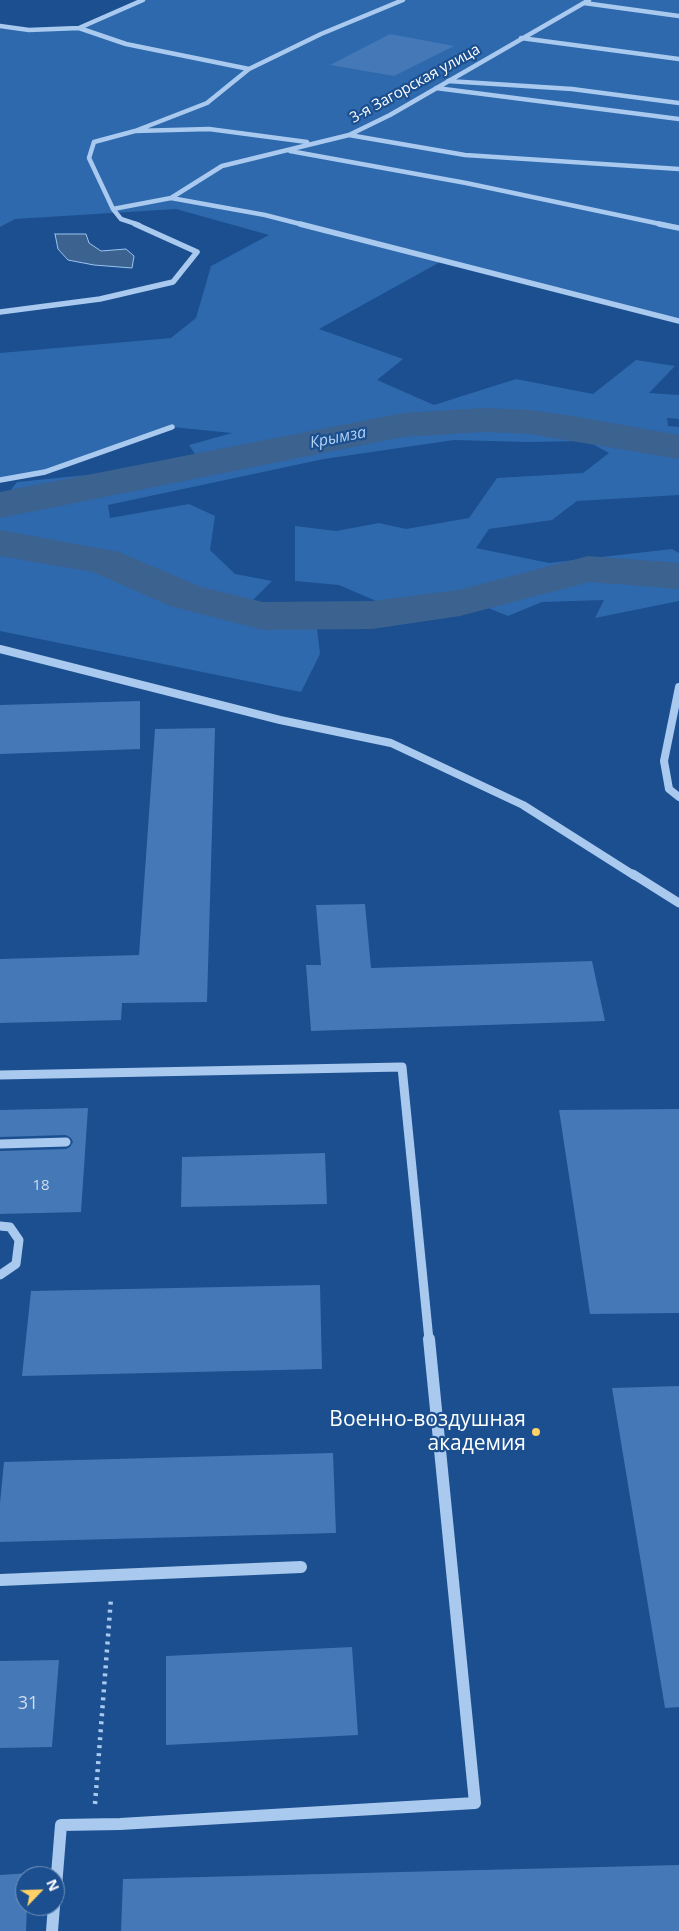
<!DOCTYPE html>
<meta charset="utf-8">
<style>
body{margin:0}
#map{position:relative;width:679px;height:1931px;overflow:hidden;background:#1b4f8f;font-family:"Open Sans",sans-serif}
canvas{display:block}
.north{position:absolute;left:15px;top:1866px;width:50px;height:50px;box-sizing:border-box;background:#1b4f8f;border:1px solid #7695bc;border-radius:50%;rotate:66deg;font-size:14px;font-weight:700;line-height:20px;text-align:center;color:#fff}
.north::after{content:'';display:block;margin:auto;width:18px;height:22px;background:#ffd166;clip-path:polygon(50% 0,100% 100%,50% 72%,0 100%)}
</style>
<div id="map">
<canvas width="679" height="1931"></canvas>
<div class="north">N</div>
</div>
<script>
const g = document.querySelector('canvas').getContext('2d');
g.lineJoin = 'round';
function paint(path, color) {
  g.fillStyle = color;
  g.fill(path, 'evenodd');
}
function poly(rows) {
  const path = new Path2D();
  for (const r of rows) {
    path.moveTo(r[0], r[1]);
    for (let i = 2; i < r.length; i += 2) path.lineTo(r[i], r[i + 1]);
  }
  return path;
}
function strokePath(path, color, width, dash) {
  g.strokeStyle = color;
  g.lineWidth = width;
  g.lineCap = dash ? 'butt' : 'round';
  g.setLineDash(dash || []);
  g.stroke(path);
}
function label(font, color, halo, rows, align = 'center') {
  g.font = font + ' "Open Sans",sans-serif';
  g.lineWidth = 4.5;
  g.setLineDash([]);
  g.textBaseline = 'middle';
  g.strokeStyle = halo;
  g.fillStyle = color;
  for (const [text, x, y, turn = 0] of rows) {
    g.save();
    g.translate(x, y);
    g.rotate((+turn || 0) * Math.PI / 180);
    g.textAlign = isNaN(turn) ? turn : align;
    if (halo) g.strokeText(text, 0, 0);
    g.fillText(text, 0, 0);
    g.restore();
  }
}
const green = poly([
 [143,0,679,0,679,321,442,261,319,329,403,359,377,380,434,405,516,379,593,394,636,360,675,366,649,393,679,395,679,419,667,418,668,426,679,427,679,495,577,501,552,520,489,529,476,548,549,563,672,549,679,553,679,601,595,618,604,600,542,602,508,616,466,599,404,613,339,585,295,581,295,526,336,531,379,523,406,529,469,518,497,478,583,473,609,453,587,441,528,442,454,440,324,459,108,505,110,518,189,504,215,516,210,550,235,574,272,581,247,606,316,620,320,654,301,692,0,631,0,504,17,482,87,475,107,486,207,472,189,445,232,433,172,427,45,472,0,480,0,353,171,338,196,318,211,266,269,235,176,209,15,219,0,227,0,26,29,30,79,28]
]);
const water = poly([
 [55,234,86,234,89,243,101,251,126,249,134,256,132,268,94,265,68,260,58,249,55,234]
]);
const river = poly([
 [484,408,530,410,567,415,679,435,679,459,530,434,484,432,403,437,0,518,0,492,403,413,484,408],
 [0,530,119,552,201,587,263,602,372,601,458,590,588,556,679,563,679,589,589,582,460,616,372,629,263,630,170,606,93,572,0,556,0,530]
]);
const building = poly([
 [390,34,454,46,394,76,330,65],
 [140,701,140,749,0,754,0,705],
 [215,728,207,1002,122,1003,121,1020,0,1023,0,959,139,955,155,729],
 [365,904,371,968,592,961,605,1021,311,1031,306,965,321,965,316,905],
 [88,1108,81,1212,0,1214,0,1151,66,1149,70,1147,73,1142,71,1138,66,1135,0,1137,0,1110],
 [679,1109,679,1313,590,1314,559,1110],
 [325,1153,327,1204,181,1207,182,1157],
 [320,1285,322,1369,22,1376,31,1291],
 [679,1386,679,1707,665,1708,612,1388],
 [333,1453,336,1533,0,1542,0,1503,4,1462],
 [352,1647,358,1735,166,1745,166,1656],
 [59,1660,52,1747,0,1748,0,1661],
 [679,1865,679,1931,121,1931,123,1879],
 [29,1873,29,1876,25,1876,25,1906,27,1906,26,1931,0,1931,0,1875]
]);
const path = poly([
 [95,1804,111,1598]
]);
const minorFar4 = poly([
 [584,3,679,16],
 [0,26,29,30,79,28,143,0],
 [79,28,126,44,249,69],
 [521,38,679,59],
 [448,81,572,89,679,103],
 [436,88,679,119],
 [135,131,207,103,249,69,321,34,403,0],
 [349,135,465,155,679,169],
 [290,151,466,183,665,225],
 [171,198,265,215,304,225],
 [113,209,89,158,94,142,135,131,209,129,307,142],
 [139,225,121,219,113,209,171,198,222,166,349,135,390,115,589,0]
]);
const minorFar3 = poly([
 [300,224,679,321],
 [659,224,679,228],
 [0,312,100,299,173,282,197,252,135,224],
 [0,480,45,472,172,427]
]);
const minorFar2 = poly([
 [0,649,280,720,391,743,523,805,635,876],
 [679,687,664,761,669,789,679,797]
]);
const minorFar1 = poly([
 [633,874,679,903],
 [0,1075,402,1067,429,1340],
 [0,1144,66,1142],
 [0,1226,10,1227,19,1240,16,1264,0,1275]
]);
const minor = poly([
 [0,1580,301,1567],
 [55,1899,61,1825,120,1824,475,1803,429,1339],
 [52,1931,54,1906]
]);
const markers = [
 [536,1432,5,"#ffd166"]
];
const farStreetnames = [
 ["3-я Загорская улица",415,84,-29]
];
const numberNames = [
 ["18",41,1186]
];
const farWaternames = [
 ["Крымза",338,438,-11]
];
const nearNumbernames = [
 ["31",28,1704]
];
const nearPoinames = [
 ["Военно-воздушная",526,1420],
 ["академия",526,1444]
];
paint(green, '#2e69ad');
paint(water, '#3c6290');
strokePath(water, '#9cc4f0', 1);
paint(river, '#3c6290');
paint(building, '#4478b7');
strokePath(path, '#a9c9ee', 4.5, [3, 5]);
strokePath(minorFar4, '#a9c9ee', 4.5);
strokePath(minorFar3, '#a9c9ee', 5.5);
strokePath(minorFar2, '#a9c9ee', 8);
strokePath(minorFar1, '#a9c9ee', 9);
strokePath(minor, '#a9c9ee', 12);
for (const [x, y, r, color] of markers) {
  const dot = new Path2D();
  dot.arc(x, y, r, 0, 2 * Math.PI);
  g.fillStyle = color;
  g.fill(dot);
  strokePath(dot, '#1b4f8f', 2);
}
label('15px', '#fff', '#1b4f8f', farStreetnames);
label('15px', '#d0dded', null, numberNames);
label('italic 16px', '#b5d3f5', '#1b4f8f', farWaternames);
label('18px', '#d0dded', null, nearNumbernames);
label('21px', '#fff', '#1b4f8f', nearPoinames, 'right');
</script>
